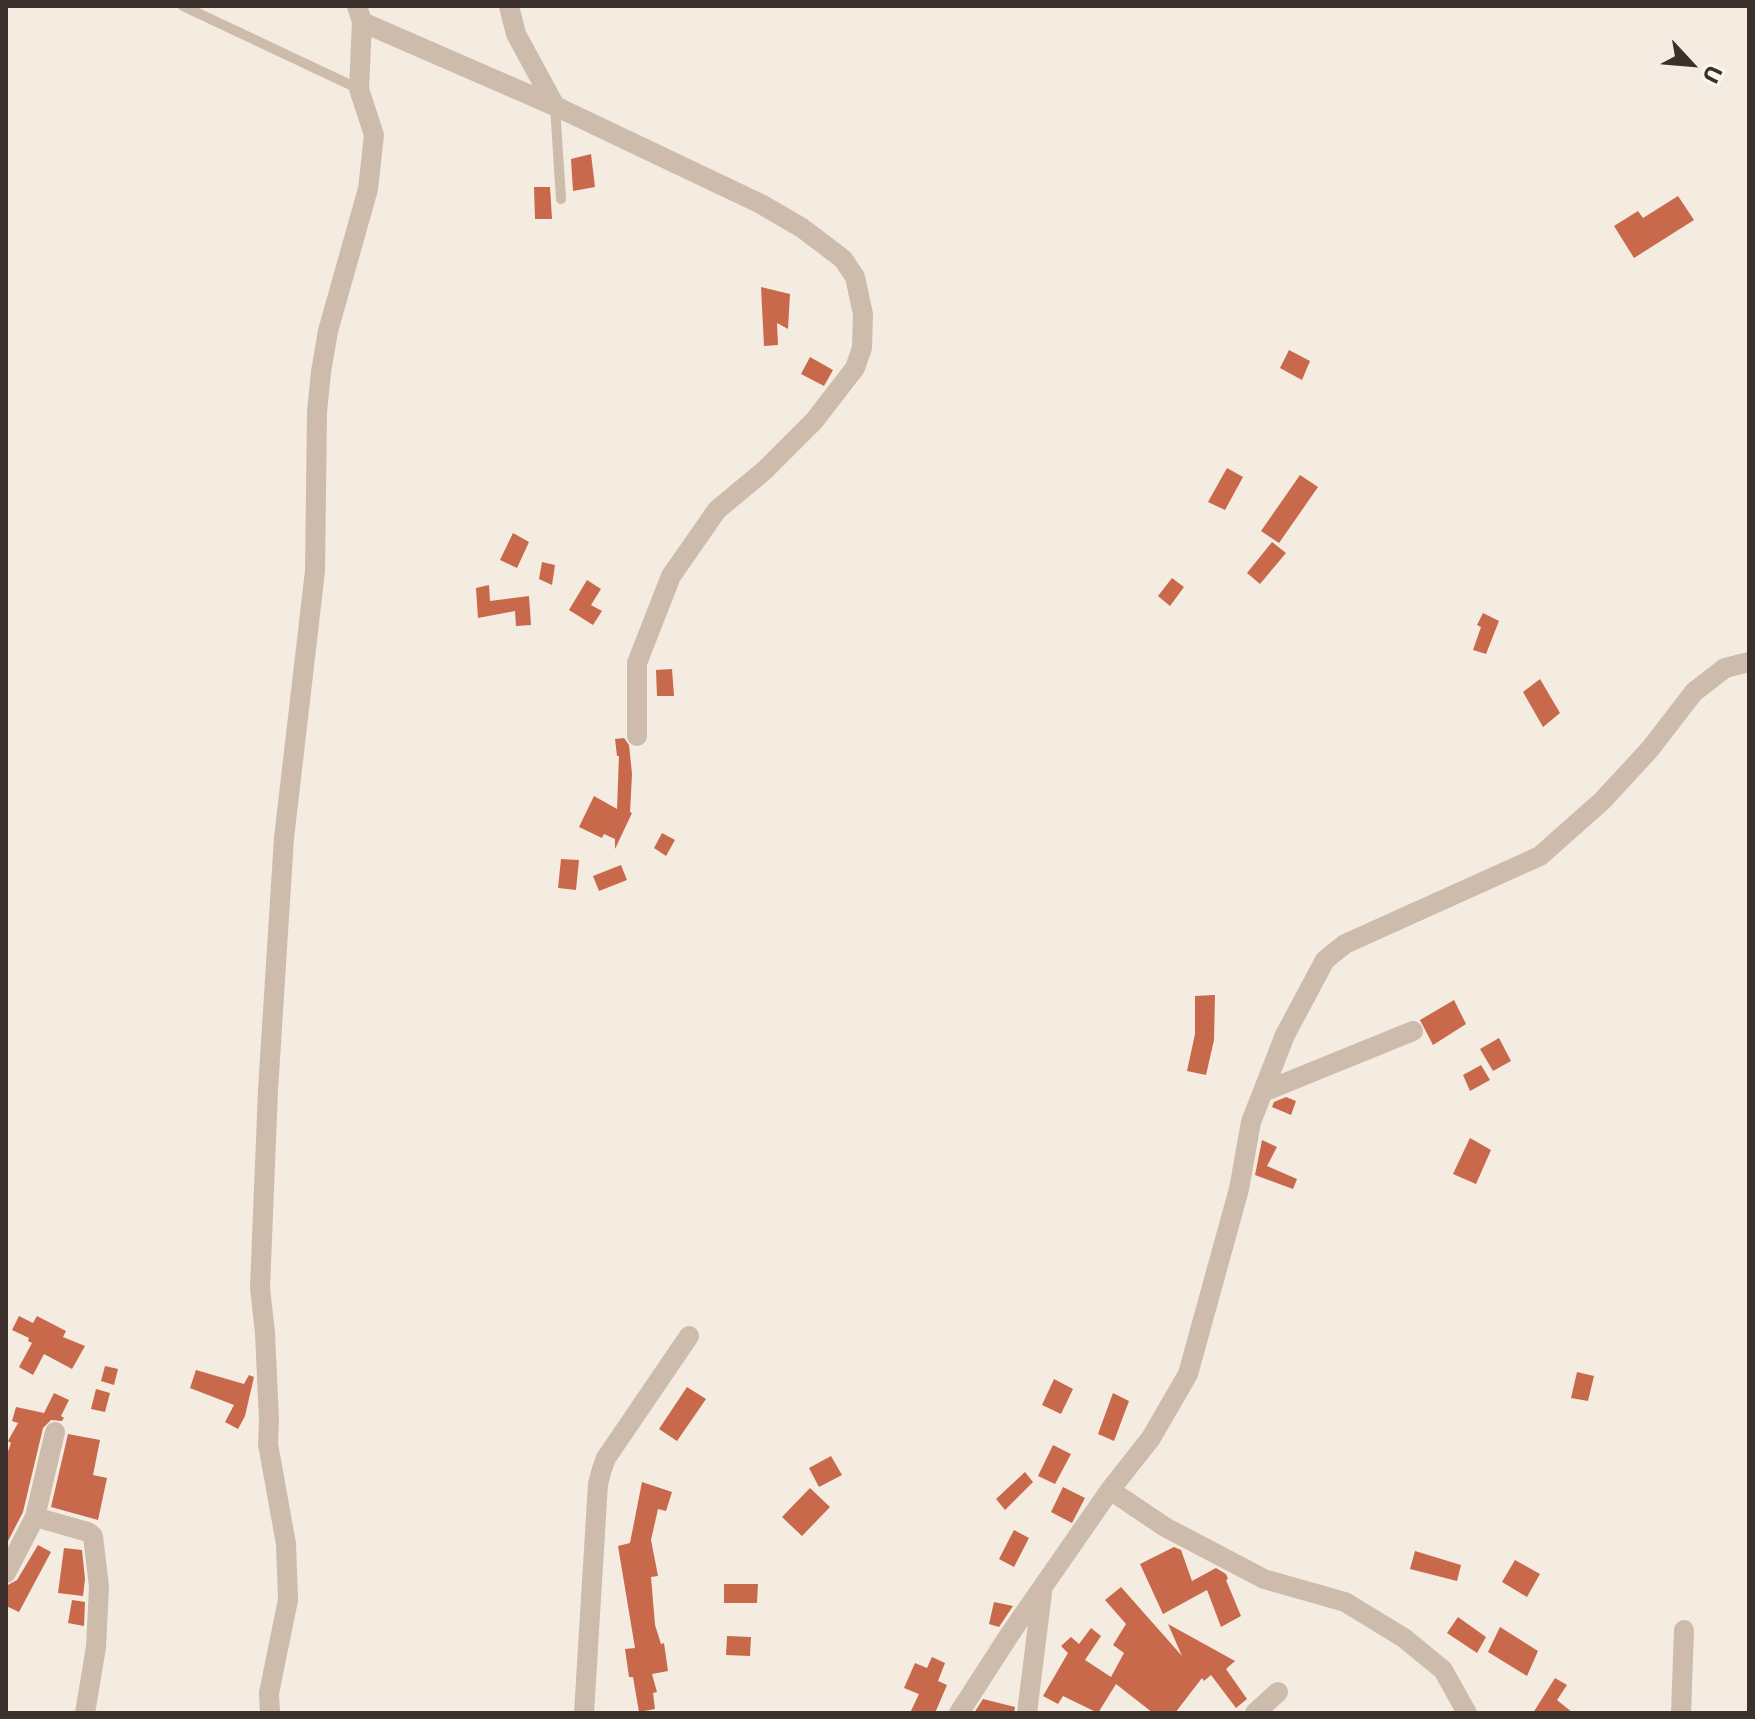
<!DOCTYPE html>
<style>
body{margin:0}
#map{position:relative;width:1755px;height:1719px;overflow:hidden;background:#f4ebe1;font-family:Commissioner,sans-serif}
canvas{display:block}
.frame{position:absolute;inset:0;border:8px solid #3b302b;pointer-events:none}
.north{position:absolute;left:1651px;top:24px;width:80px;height:80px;-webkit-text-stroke:6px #fbf5ee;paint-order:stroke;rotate:116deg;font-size:22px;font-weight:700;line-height:32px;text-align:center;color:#3b302b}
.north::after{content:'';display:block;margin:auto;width:28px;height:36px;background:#3b302b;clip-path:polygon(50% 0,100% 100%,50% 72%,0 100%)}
</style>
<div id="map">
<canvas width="1755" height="1719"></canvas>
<div class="frame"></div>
<div class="north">U</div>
</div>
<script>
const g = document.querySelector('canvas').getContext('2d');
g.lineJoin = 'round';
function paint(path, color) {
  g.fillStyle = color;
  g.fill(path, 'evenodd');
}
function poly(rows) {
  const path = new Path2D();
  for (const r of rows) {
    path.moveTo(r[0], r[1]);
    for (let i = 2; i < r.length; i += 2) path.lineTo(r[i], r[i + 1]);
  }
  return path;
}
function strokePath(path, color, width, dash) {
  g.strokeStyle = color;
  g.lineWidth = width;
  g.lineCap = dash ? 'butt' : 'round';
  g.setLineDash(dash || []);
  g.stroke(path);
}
const building = poly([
 [591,154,595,187,573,191,571,159],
 [534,187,550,187,552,219,535,219],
 [1678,196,1694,220,1634,258,1614,226,1638,211,1643,218],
 [761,287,790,294,788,329,777,323,778,345,764,346],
 [1289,350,1310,361,1302,380,1280,368],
 [810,357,833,370,824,386,801,374],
 [1227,468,1243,477,1225,510,1208,502],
 [1300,475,1318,487,1279,543,1261,531],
 [513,533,529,542,517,568,500,560],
 [1272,542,1286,553,1260,584,1247,573],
 [542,562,555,565,552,585,539,579],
 [1172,578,1184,587,1170,606,1158,596],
 [587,580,601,589,591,605,602,611,593,625,569,610],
 [489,585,490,601,529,596,531,625,516,626,515,611,478,618,476,588],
 [1483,613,1499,621,1486,654,1473,650,1481,627,1477,625],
 [672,669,674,696,657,696,656,670],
 [1540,679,1560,713,1543,727,1523,692],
 [624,738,629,745,632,774,630,812,632,813,615,849,615,839,604,834,602,838,579,827,594,796,617,809,619,756,617,756,615,739],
 [662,833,675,840,666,856,654,848],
 [561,859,579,860,576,890,558,888],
 [621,865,627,880,599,891,593,876],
 [1215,995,1214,1040,1206,1075,1187,1071,1195,1034,1195,996],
 [1454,1000,1466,1024,1433,1045,1420,1020],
 [1499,1038,1511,1061,1493,1071,1480,1049],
 [1481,1065,1490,1080,1470,1091,1463,1075],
 [1286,1097,1296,1101,1291,1115,1272,1107,1274,1102],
 [1470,1138,1491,1150,1476,1184,1453,1174],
 [1262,1140,1277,1147,1267,1166,1297,1179,1293,1189,1255,1175],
 [19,1316,33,1323,37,1316,66,1331,63,1337,85,1346,72,1369,44,1354,33,1375,19,1367,32,1343,28,1341,29,1338,12,1330],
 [105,1366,118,1369,114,1385,101,1381],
 [196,1370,244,1384,249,1375,254,1377,245,1416,238,1429,225,1422,234,1405,190,1388],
 [1577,1372,1594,1376,1588,1401,1571,1398],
 [1054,1379,1073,1389,1061,1414,1042,1405],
 [687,1387,706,1399,677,1441,659,1429],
 [96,1389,110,1393,105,1412,91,1409],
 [54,1393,69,1400,61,1416,64,1418,62,1421,51,1420,43,1428,23,1512,6,1545,6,1457,11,1443,8,1441,18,1423,12,1421,16,1407,44,1413],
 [1113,1393,1129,1401,1114,1441,1098,1434],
 [68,1434,100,1440,93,1475,107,1478,98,1520,51,1507],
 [1053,1445,1071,1454,1055,1484,1038,1476],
 [831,1456,842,1475,819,1487,809,1468],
 [1025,1472,1033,1482,1005,1510,996,1499],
 [642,1482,672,1492,666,1511,658,1509,651,1540,658,1576,651,1577,655,1625,661,1644,664,1643,668,1671,652,1674,657,1692,653,1693,655,1709,639,1712,633,1677,629,1677,625,1649,635,1648,618,1546,630,1543],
 [1063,1487,1085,1498,1072,1523,1051,1512],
 [810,1488,830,1507,802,1536,782,1517],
 [1014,1530,1029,1538,1014,1567,999,1559],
 [38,1545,51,1552,19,1612,6,1606,6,1586,17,1580],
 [1174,1547,1181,1550,1192,1581,1216,1568,1226,1574,1228,1579,1226,1580,1241,1616,1221,1627,1207,1590,1163,1614,1140,1564],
 [64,1548,82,1550,85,1579,83,1596,58,1593],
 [1415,1551,1461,1565,1457,1581,1410,1569],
 [1515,1560,1540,1574,1527,1597,1502,1582],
 [724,1584,758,1584,757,1603,724,1603],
 [1121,1587,1182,1656,1168,1624,1235,1661,1226,1669,1247,1699,1236,1708,1211,1675,1204,1681,1202,1678,1175,1713,1153,1713,1116,1684,1098,1713,1063,1696,1058,1704,1043,1696,1068,1653,1061,1646,1071,1637,1079,1644,1091,1628,1101,1636,1085,1660,1111,1677,1124,1653,1113,1645,1126,1624,1105,1600],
 [72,1600,85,1602,84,1626,68,1623],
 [994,1602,1013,1606,999,1627,989,1624],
 [1458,1617,1486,1637,1477,1653,1447,1633],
 [1500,1627,1538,1651,1527,1676,1488,1652],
 [727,1636,751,1637,750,1656,726,1655],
 [932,1657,945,1663,938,1681,947,1685,935,1713,910,1713,919,1694,904,1688,915,1663,927,1668],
 [1555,1678,1567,1685,1557,1700,1573,1713,1533,1713],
 [983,1699,1015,1707,1014,1713,974,1713]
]);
const service = poly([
 [183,6,359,89],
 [555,106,561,199]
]);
const minor = poly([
 [509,6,516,34,555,106],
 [362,22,555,106,761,204,802,228,843,259,855,277,863,314,862,348,855,368,814,421,765,470,717,510,671,576,637,663,637,736],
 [1263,1092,1413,1031],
 [55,1432,35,1517,88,1532,93,1536,99,1587,96,1647,85,1713],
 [1110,1490,1165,1527,1264,1579,1345,1602,1404,1638,1443,1670,1467,1713],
 [6,1573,35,1517],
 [270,1713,269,1693,288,1600,286,1544,268,1444,269,1420,265,1333,260,1288,268,1090,284,838,315,571,317,412,321,372,328,331,368,189,374,135,359,89,362,22,357,6],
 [584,1713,598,1484,602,1469,606,1458,689,1336],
 [959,1713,1010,1634,1110,1490,1151,1438,1188,1374,1239,1189,1251,1122,1285,1035,1325,960,1345,944,1540,856,1602,801,1650,749,1694,692,1725,668,1749,662],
 [1027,1713,1042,1593],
 [1255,1713,1278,1692],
 [1681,1713,1684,1630]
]);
paint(building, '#c8694b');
strokePath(service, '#cdbbac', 10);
strokePath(minor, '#cdbbac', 20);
</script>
